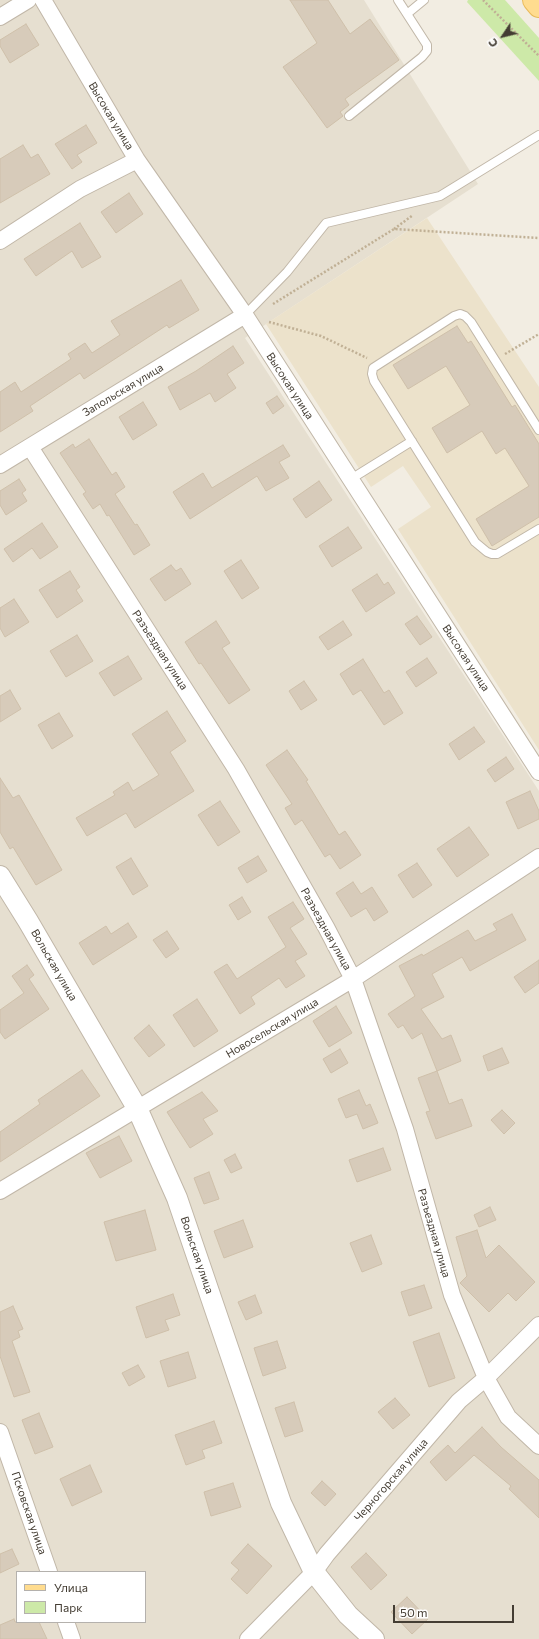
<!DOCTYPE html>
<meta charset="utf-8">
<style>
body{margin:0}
#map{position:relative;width:539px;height:1639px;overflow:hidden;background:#f2ede2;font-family:Commissioner,sans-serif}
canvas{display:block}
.legend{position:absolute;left:16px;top:1571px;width:130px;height:52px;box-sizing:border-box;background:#fff;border:1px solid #b4b1ad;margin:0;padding:5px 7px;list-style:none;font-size:12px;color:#443d33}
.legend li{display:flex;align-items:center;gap:8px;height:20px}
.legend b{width:20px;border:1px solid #b4b1ad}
.north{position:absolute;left:483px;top:16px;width:40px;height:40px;-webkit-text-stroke:3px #fff;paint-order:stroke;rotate:235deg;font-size:11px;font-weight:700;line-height:16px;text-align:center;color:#443d33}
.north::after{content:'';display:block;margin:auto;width:14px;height:18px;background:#443d33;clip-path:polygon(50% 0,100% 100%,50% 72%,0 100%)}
.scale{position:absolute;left:393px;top:1605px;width:121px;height:18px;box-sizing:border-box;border:2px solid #443d33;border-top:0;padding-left:5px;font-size:12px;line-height:14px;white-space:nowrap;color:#443d33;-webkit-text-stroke:3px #fff;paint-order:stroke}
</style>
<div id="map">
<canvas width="539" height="1639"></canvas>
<ul class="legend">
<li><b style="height:5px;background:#ffdc8f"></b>Улица</li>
<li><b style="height:11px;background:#cde9a8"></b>Парк</li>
</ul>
<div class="north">С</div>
<div class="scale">50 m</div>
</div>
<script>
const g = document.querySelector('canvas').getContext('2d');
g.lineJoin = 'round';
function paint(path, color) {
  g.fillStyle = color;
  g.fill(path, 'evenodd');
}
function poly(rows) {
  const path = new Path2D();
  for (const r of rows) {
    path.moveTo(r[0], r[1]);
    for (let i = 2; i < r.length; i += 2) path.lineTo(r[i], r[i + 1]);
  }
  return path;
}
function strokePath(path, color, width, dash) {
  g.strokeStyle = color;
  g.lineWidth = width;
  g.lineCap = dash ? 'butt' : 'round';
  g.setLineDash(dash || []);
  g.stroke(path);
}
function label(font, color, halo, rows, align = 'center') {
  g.font = font + ' Commissioner,sans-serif';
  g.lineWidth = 4;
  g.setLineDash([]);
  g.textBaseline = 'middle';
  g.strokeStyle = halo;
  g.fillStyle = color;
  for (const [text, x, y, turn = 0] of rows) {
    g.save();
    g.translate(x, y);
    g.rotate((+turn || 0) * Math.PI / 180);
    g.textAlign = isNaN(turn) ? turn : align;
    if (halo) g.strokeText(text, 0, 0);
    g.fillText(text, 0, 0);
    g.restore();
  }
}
const residential = poly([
 [0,0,364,0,478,184,245,338,539,791,539,1639,0,1639],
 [17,1572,145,1572,145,1622,17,1622]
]);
const education = poly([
 [427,218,539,387,539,750,398,529,431,507,403,466,371,487,266,324]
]);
const green = poly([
 [468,0,505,0,539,38,539,81,467,2]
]);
const building = poly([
 [290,0,328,0,350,34,370,19,399,60,345,99,349,105,340,112,343,116,327,128,283,67,317,43,290,0],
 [26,24,39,45,10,63,0,46,0,40,26,24],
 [86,125,97,143,77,155,82,162,72,169,55,144,86,125],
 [23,145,31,158,38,154,50,174,0,203,0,159,23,145],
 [129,193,143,214,116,233,101,212,129,193],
 [80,223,101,257,82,268,72,251,36,276,24,259,80,223],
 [181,280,199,310,169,328,167,325,84,379,80,373,30,406,33,411,0,432,0,392,15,382,21,392,71,359,68,354,85,343,92,353,120,335,111,321,181,280],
 [457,326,468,343,471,341,512,407,515,405,539,444,539,517,492,546,476,519,529,486,505,448,496,454,482,431,447,453,432,428,470,405,446,366,408,389,393,365,457,326],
 [233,346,244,363,227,374,236,388,215,402,210,393,180,410,168,387,196,371,233,346],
 [277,396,284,406,273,414,266,403,277,396],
 [143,402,157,425,133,440,119,417,143,402],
 [89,439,112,475,116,472,125,487,115,494,135,525,137,524,150,545,134,555,109,515,107,516,100,504,93,509,83,494,86,492,60,453,73,444,75,448,89,439],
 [283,445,290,456,279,462,289,478,266,491,257,476,190,519,173,492,203,473,212,488,283,445],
 [19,479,26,490,22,493,27,501,6,515,0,505,0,491,19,479],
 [319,481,332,500,306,518,293,499,319,481],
 [42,523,58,547,40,559,32,548,13,562,4,549,42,523],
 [348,527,362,548,332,567,319,546,348,527],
 [241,560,259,588,242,599,224,571,241,560],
 [171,565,176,571,181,568,191,584,165,601,150,579,171,565],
 [70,571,80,587,76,590,83,601,57,618,39,590,70,571],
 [377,574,384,585,388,582,395,593,366,612,352,590,377,574],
 [14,599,29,622,5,637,0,628,0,608,14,599],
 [417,616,432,637,420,645,405,624,417,616],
 [216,621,230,643,222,648,250,690,229,704,201,663,199,664,185,642,216,621],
 [343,621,352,635,328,650,319,637,343,621],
 [77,635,93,661,66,677,50,651,77,635],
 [128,656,142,679,114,696,99,673,128,656],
 [427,658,437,673,416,687,406,672,427,658],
 [363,659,384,693,389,690,403,713,384,725,361,690,353,695,340,674,363,659],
 [304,681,317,700,301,710,289,691,304,681],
 [10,690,21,709,0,722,0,696,10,690],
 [167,711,186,741,170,752,194,791,135,828,126,813,87,836,76,818,115,795,113,792,128,782,133,791,159,775,132,734,167,711],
 [59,713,73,736,52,749,38,725,59,713],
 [474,727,485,742,459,760,449,744,474,727],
 [287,750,308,780,306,781,339,835,345,831,361,855,340,869,330,854,325,857,302,820,295,825,285,808,292,804,266,765,287,750],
 [506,757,514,769,495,782,487,770,506,757],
 [0,778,13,798,19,795,62,870,36,885,13,847,10,849,0,832,0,778],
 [530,791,539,811,539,819,518,829,506,802,530,791],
 [220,801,240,832,218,846,198,815,220,801],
 [469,827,489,855,457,877,437,849,469,827],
 [258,856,267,871,247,883,238,868,258,856],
 [131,858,148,886,133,895,116,867,131,858],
 [417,863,432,885,413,898,398,875,417,863],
 [353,882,361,894,372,887,388,912,374,921,366,908,351,917,336,893,353,882],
 [242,897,251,912,238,920,229,905,242,897],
 [293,902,304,919,290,928,307,954,295,961,305,976,286,988,279,978,251,997,255,1004,240,1014,214,972,227,964,237,979,286,947,268,917,293,902],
 [512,914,526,940,470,971,462,957,432,974,444,997,421,1009,442,1039,451,1035,461,1061,437,1071,422,1033,412,1039,403,1025,398,1028,388,1014,415,996,399,966,422,954,423,956,468,930,475,941,497,930,493,924,512,914],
 [128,923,137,937,93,965,79,943,106,926,111,934,128,923],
 [167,931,179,949,166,958,153,940,167,931],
 [539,960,539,983,525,993,514,977,539,960],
 [27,965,34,975,29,979,49,1009,5,1039,0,1032,0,1010,24,993,12,976,27,965],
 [197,999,218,1031,194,1047,173,1015,197,999],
 [336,1006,352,1033,329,1047,313,1021,336,1006],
 [149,1025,165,1045,149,1057,134,1038,149,1025],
 [502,1048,509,1063,488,1071,483,1056,502,1048],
 [340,1049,348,1063,331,1073,323,1059,340,1049],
 [82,1070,100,1096,0,1162,0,1132,40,1104,38,1100,82,1070],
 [437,1071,449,1104,462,1099,472,1126,436,1139,426,1112,430,1111,418,1078,437,1071],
 [359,1090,366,1106,370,1104,378,1123,363,1129,357,1114,346,1118,338,1099,359,1090],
 [202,1092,218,1111,203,1119,213,1134,190,1148,167,1112,202,1092],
 [502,1110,515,1123,504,1134,491,1120,502,1110],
 [119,1136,132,1161,100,1178,86,1153,119,1136],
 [383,1148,391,1170,357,1182,349,1160,383,1148],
 [235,1154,242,1168,231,1173,224,1160,235,1154],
 [209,1172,219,1199,204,1204,194,1178,209,1172],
 [490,1207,496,1220,479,1227,474,1215,490,1207],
 [145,1210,156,1250,116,1261,104,1222,145,1210],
 [243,1220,253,1247,224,1258,214,1231,243,1220],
 [477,1230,486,1258,499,1245,535,1282,516,1301,508,1293,489,1312,460,1283,467,1276,456,1237,477,1230],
 [371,1235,382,1264,362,1272,350,1243,371,1235],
 [424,1285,432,1308,409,1316,401,1292,424,1285],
 [173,1294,180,1315,165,1320,169,1330,146,1338,136,1307,173,1294],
 [255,1295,262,1313,246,1320,238,1302,255,1295],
 [13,1306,23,1329,18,1331,20,1337,12,1341,30,1392,14,1397,0,1356,0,1312,13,1306],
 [439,1333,455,1378,429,1387,413,1342,439,1333],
 [277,1341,286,1368,263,1376,254,1348,277,1341],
 [188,1352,196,1378,168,1387,160,1361,188,1352],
 [138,1365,145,1377,129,1386,122,1373,138,1365],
 [395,1398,410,1415,393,1429,378,1412,395,1398],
 [294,1402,303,1431,285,1437,275,1408,294,1402],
 [39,1413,53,1447,35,1454,22,1420,39,1413],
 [214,1421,222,1443,202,1450,205,1458,186,1465,175,1435,214,1421],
 [482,1427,501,1447,539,1480,539,1518,509,1489,511,1486,474,1455,446,1481,430,1462,448,1445,455,1453,482,1427],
 [90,1465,102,1492,72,1506,60,1479,90,1465],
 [322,1481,336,1494,325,1506,311,1493,322,1481],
 [233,1483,241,1507,211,1516,204,1492,233,1483],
 [248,1544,272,1566,247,1594,231,1579,239,1570,231,1563,248,1544],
 [12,1549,19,1564,0,1573,0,1554,12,1549],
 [366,1553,387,1575,371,1590,351,1567,366,1553],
 [407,1597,428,1619,412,1634,391,1612,407,1597],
 [14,1619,15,1622,39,1622,47,1639,0,1639,0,1625,14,1619]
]);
const path = poly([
 [483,0,539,56],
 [394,229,413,215],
 [273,304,394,229,539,238],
 [269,322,321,336,367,358],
 [505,354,539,334]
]);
const service = poly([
 [398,0,407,14],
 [349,116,422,57,427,51,427,45,407,14,424,0],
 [245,315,287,272,326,223,440,196,539,135],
 [539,430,471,322,465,316,460,314,454,316,373,368,372,374,374,381,475,542,487,552,492,554,497,554,539,529],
 [351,479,412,441]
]);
const minor = poly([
 [43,0,137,160,245,315,539,772],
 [0,17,28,0],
 [0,241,80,189,137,160],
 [30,447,236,769,326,927,353,979,405,1129,452,1295,486,1378,508,1417,539,1446],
 [0,465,245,315],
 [0,1191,353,979,539,857],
 [0,1432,49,1572],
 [66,1622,72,1639],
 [248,1639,314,1572,327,1554,459,1401,486,1378,539,1325]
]);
const tertiary = poly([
 [0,876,28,921,137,1108,177,1198,281,1503,314,1572,348,1615,374,1639]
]);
const primary = poly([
 [534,0,539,6]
]);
const streetNames = [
 ["Высокая улица",111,116,59],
 ["Высокая улица",290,386,57],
 ["Запольская улица",123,390,-31],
 ["Разъездная улица",160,650,57],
 ["Высокая улица",466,658,57],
 ["Разъездная улица",326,929,61],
 ["Вольская улица",54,965,60],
 ["Новосельская улица",272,1028,-31],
 ["Разъездная улица",434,1233,74],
 ["Вольская улица",197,1255,71],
 ["Черногорская улица",391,1480,-49],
 ["Псковская улица",29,1513,71]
];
paint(residential, '#e6dfd0');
paint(education, '#ece2cb');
paint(green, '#cde9a8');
paint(building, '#d7cbba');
strokePath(building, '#cfc0aa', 1);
strokePath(service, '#c1b7a8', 10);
strokePath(minor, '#c1b7a8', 18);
strokePath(tertiary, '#c1b7a8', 22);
strokePath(primary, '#e9ba5a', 24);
strokePath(path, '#c0b095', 2.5, [2, 2]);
strokePath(service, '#fff', 8);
strokePath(minor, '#fff', 16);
strokePath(tertiary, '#fff', 20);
strokePath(primary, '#ffdc8f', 22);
label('11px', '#443d33', '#fff', streetNames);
</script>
